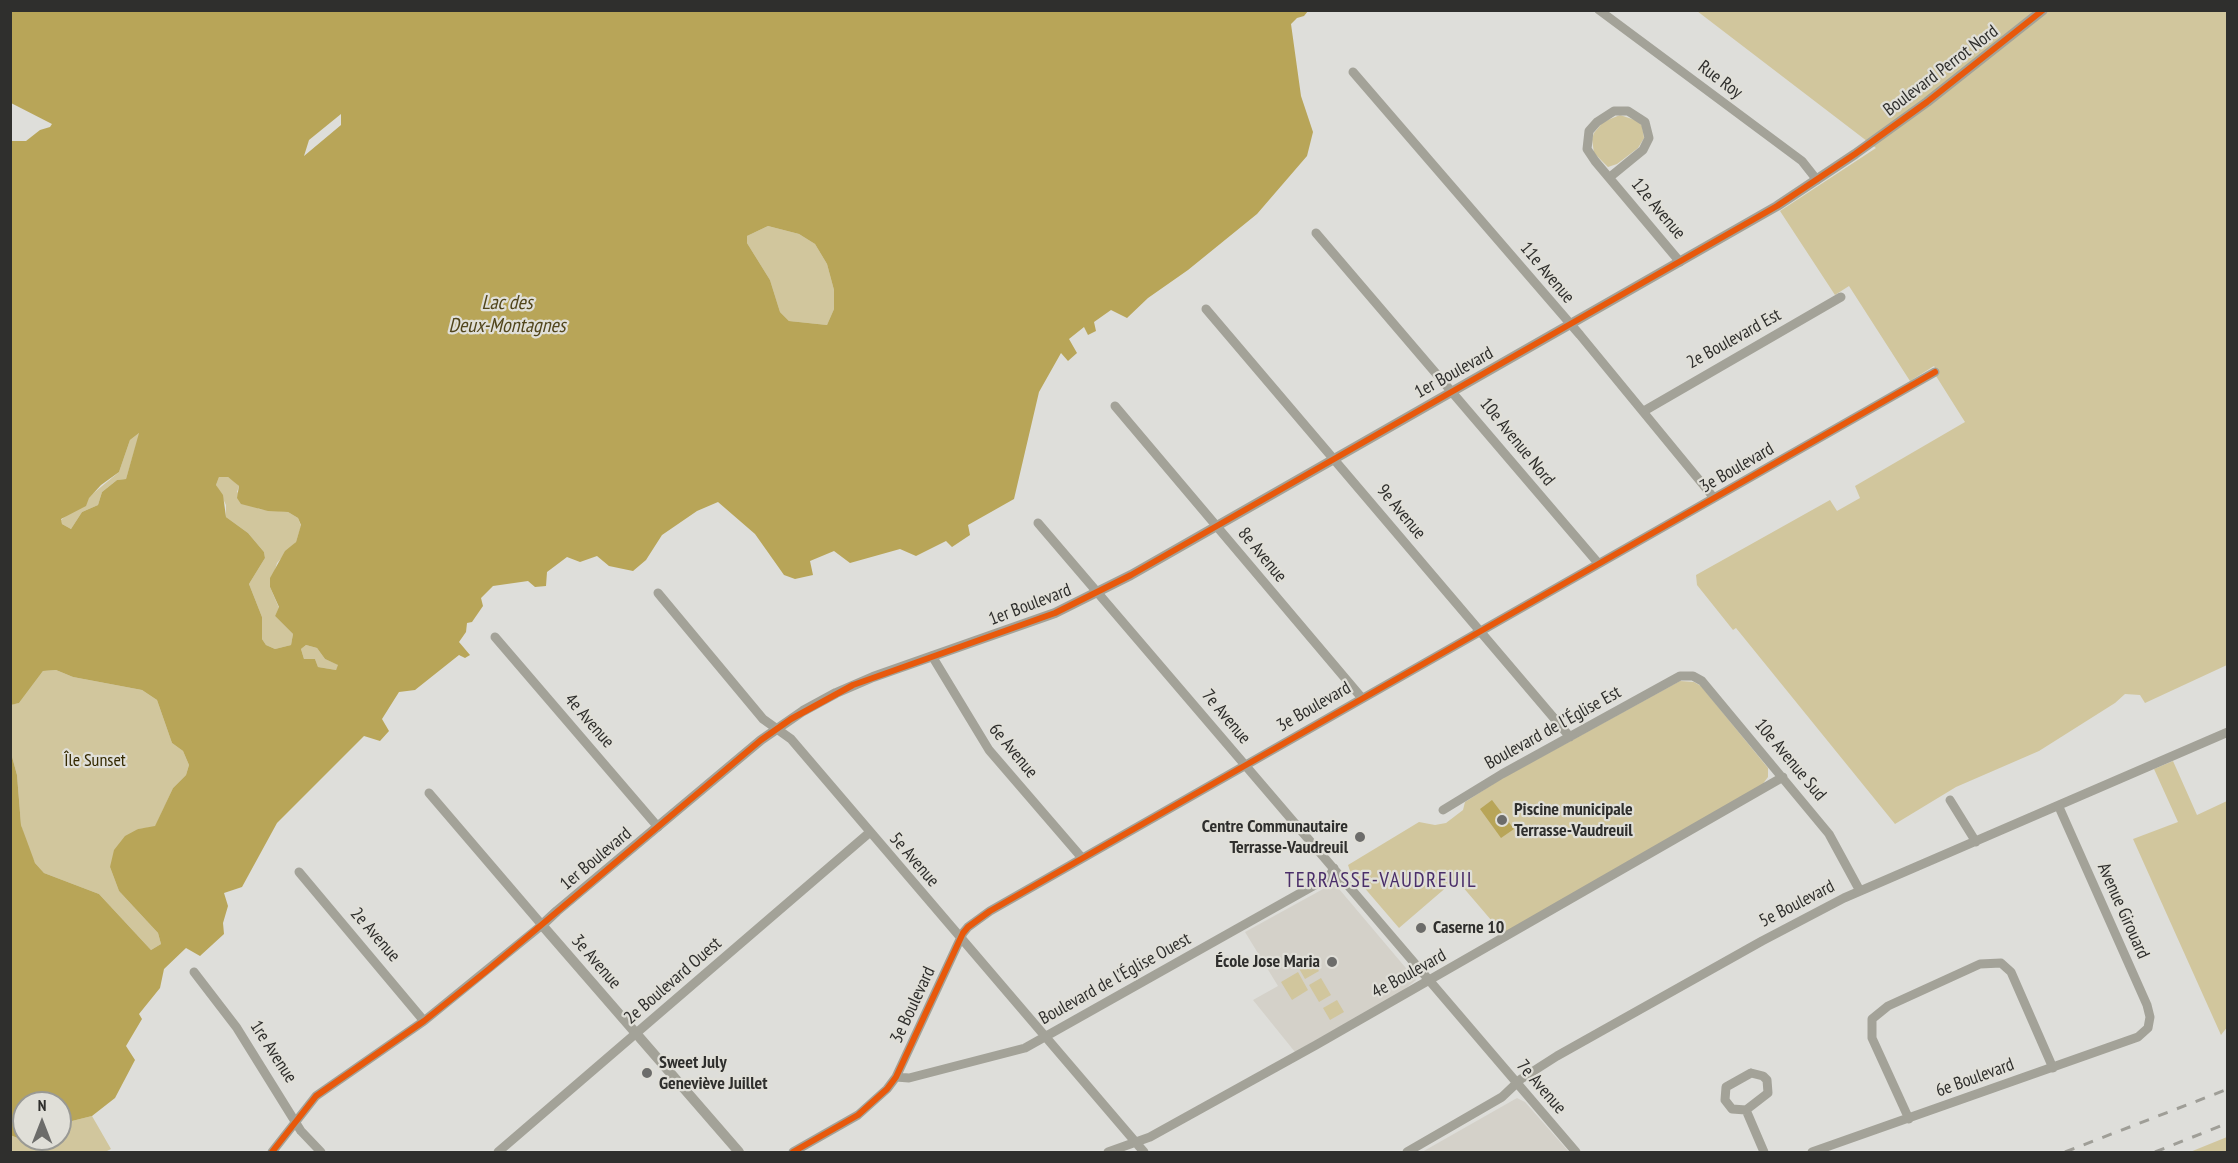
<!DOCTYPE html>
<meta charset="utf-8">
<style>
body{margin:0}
#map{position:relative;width:2238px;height:1163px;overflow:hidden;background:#dededa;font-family:"PT Sans Narrow",sans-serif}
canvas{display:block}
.frame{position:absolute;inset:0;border:12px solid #2f2f2d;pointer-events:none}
.north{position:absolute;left:12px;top:1091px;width:60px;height:60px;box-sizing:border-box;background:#e0dfd8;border:2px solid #999994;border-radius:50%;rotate:0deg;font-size:16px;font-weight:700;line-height:24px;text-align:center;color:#2f2f2d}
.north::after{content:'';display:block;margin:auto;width:21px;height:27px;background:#6c6c6a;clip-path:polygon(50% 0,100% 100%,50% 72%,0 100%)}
</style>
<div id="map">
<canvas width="2238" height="1163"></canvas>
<div class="frame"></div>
<div class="north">N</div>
</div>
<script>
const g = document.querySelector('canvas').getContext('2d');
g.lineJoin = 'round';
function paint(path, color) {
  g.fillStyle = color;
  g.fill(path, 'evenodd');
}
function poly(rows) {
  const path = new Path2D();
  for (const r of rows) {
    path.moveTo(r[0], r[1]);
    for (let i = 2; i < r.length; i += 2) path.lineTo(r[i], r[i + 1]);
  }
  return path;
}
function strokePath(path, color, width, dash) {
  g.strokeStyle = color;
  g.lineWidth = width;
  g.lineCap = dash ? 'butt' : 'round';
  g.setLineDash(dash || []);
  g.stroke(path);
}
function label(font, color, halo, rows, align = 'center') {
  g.font = font + ' "PT Sans Narrow",sans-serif';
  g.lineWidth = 4.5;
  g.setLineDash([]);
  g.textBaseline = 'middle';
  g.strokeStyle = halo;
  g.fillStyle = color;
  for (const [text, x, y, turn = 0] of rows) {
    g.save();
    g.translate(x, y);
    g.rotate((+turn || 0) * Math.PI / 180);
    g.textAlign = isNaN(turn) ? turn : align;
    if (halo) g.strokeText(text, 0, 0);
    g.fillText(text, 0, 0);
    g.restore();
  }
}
const built = poly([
 [1334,883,1416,980,1400,993,1295,1052,1253,1000,1278,986,1245,932],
 [1517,1098,1525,1102,1569,1152,1422,1152]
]);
const green = poly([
 [1697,11,2227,11,2227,665,2145,703,2140,695,2125,694,2115,703,2039,751,1956,787,1895,824,1736,628,1733,630,1697,585,1696,575,1830,500,1837,511,1860,498,1855,486,1965,422,1936,376,1939,374,1934,366,1910,381,1849,286,1835,295,1780,211,1876,148],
 [1620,115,1638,121,1642,126,1644,138,1638,148,1617,164,1608,167,1594,153,1592,139,1594,133,1603,122],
 [768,226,799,234,815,244,827,264,834,290,834,309,827,325,789,321,780,312,770,280,747,243,747,236],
 [140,432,126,479,117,480,102,492,98,505,82,512,71,529,62,524,61,520,119,472,130,440],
 [219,477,228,477,234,481,239,486,237,492,259,509,288,512,298,518,301,526,296,542,277,563,270,587,279,608,275,616,293,634,291,645,275,649,266,645,262,639,262,617,249,584,265,558,264,552,248,533,226,517,226,505,216,485],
 [306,645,317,648,325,659,339,665,336,670,318,667,315,659,304,659,301,649],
 [56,670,73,677,142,690,157,700,172,743,183,751,189,765,186,775,173,788,155,827,138,829,110,867,119,891,158,933,161,944,151,950,99,894,44,873,35,863,27,846,21,825,17,775,11,753,10,705,19,703,43,671],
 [1680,681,1694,682,1701,686,1768,768,1768,777,1762,785,1503,934,1456,879,1399,928,1350,871,1348,865,1419,822,1435,825,1446,823,1463,810,1465,802,1501,779],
 [2173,761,2197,815,2227,801,2228,1026,2221,1035,2133,839,2178,822,2154,769],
 [1311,957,1319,971,1305,979,1297,965],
 [1298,972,1308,990,1292,1000,1281,982],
 [1321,978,1331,995,1319,1002,1309,985],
 [1337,1000,1344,1012,1330,1020,1323,1008],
 [92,1116,111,1149,105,1152,11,1152,10,1135,28,1142,33,1139,60,1139,60,1124],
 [2227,1137,2227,1152,2190,1152]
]);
const water = poly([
 [11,10,1308,11,1304,16,1297,18,1291,24,1301,96,1313,132,1307,156,1257,214,1188,270,1148,298,1127,318,1111,310,1094,322,1096,331,1088,335,1084,327,1069,339,1077,353,1068,361,1061,353,1039,392,1014,499,968,525,970,535,952,547,946,541,916,556,900,549,850,563,834,551,810,561,813,575,795,579,784,575,755,534,718,502,697,511,662,535,646,560,633,571,609,566,597,556,580,562,567,557,547,572,546,586,535,587,528,581,493,586,481,598,483,606,472,622,467,623,466,632,459,642,470,655,465,658,459,655,415,690,399,692,382,719,389,731,380,741,364,736,277,823,242,887,224,893,228,906,223,923,224,934,200,956,186,948,164,969,160,988,139,1014,142,1019,126,1046,135,1060,115,1098,92,1116,60,1124,60,1103,24,1103,24,1139,33,1139,28,1142,10,1135,11,753,17,775,21,825,35,863,44,873,99,894,151,950,161,944,158,933,119,891,110,867,114,850,125,836,138,829,155,826,173,788,186,775,189,765,183,751,172,743,157,700,142,690,73,677,56,670,43,671,19,703,11,705,11,141,26,141,40,130,50,127,52,124,11,103],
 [341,114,341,125,304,156,309,140],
 [768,226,799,234,815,244,827,264,834,290,834,309,827,325,789,321,780,312,770,280,747,243,747,236],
 [139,433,126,479,117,480,102,492,98,505,82,512,71,529,62,524,61,519,86,506,89,498,101,485,119,472,130,440],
 [219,477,228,477,239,486,237,498,241,504,268,511,288,512,298,518,301,525,296,542,285,551,270,578,270,587,279,607,275,616,293,634,291,645,275,649,266,645,262,639,262,617,249,584,265,558,264,552,248,533,226,517,223,495,216,485],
 [306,645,317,648,325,659,338,665,336,670,318,667,315,659,304,659,301,649],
 [1492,800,1514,829,1501,838,1480,809]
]);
const minor = poly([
 [1599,10,1802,161,1817,180],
 [1353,72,1580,335,1714,498],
 [1610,177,1643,150,1649,138,1645,122,1628,111,1614,111,1597,122,1589,131,1587,149,1595,161,1680,262],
 [1316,233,1598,563],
 [1206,309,1570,737],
 [1115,406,1361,697],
 [1644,411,1841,297],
 [1038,523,1576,1152],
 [658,593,763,719,791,739,1144,1152],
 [495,637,658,827],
 [932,656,989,750,1082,858],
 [1950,800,1976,842],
 [1443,810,1502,774,1680,676,1693,676,1702,681,1829,834,1860,891],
 [299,872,424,1021],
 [194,972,237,1028,301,1131,321,1152],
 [1751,1073,1763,1076,1767,1080,1768,1093,1746,1110,1732,1109,1725,1100,1726,1087,1751,1073],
 [896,1077,909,1078,1025,1048,1329,877,1334,868],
 [1746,1110,1764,1152],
 [1909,1119,1872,1038,1872,1019,1888,1006,1980,964,2001,963,2011,972,2053,1068],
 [272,1152,316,1096,424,1021,542,925,429,793],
 [498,1152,869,833],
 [793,1152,858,1115,887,1089,896,1077,963,933,968,927,990,911,1935,372],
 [1108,1152,1150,1137,1316,1045,1783,777],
 [1407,1152,1502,1097,1521,1079,1557,1056,1762,941,1844,898,2228,732],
 [1812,1152,2138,1037,2148,1028,2150,1017,2147,1005,2059,807]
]);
const tertiary = poly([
 [739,1152,542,925,557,911,761,740,803,711,836,693,873,677,1055,613,1131,575,1777,206,1855,154,1927,102,2043,10]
]);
const rail = poly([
 [2065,1152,2228,1089],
 [2155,1152,2228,1123]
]);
const cycleway = poly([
 [272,1152,316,1096,424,1021,489,969,761,740,791,719,853,685,1055,613,1131,575,1777,206,1855,154,1927,102,2043,10],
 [793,1152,858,1115,887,1089,896,1077,963,933,968,927,990,911,1935,372]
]);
const markers = [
 [1502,820,6,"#6c6c6a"],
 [1360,837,6,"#6c6c6a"],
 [1421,928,6,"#6c6c6a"],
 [1332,962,6,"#6c6c6a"],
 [647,1073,6,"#6c6c6a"]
];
const streetNames = [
 ["Boulevard Perrot Nord",1941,71,-37],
 ["Rue Roy",1720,80,37],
 ["12e Avenue",1658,209,50],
 ["11e Avenue",1547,273,50],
 ["2e Boulevard Est",1734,339,-29],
 ["1er Boulevard",1454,373,-29],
 ["10e Avenue Nord",1517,442,51],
 ["3e Boulevard",1737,468,-30],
 ["9e Avenue",1401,512,50],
 ["8e Avenue",1262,555,50],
 ["1er Boulevard",1030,605,-21],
 ["3e Boulevard",1314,707,-30],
 ["7e Avenue",1226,717,50],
 ["4e Avenue",589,721,49],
 ["Boulevard de l'Église Est",1553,728,-29],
 ["6e Avenue",1013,751,50],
 ["10e Avenue Sud",1790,760,50],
 ["1er Boulevard",596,859,-40],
 ["5e Avenue",914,860,49],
 ["5e Boulevard",1797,904,-27],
 ["Avenue Girouard",2123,911,66],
 ["2e Avenue",375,935,49],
 ["3e Avenue",596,962,49],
 ["4e Boulevard",1409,974,-29],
 ["Boulevard de l'Église Ouest",1115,979,-29],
 ["2e Boulevard Ouest",673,981,-41],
 ["3e Boulevard",913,1005,-65],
 ["1re Avenue",273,1052,57],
 ["6e Boulevard",1975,1078,-20],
 ["7e Avenue",1541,1087,49]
];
const parkNames = [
 ["Île Sunset",95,761]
];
const poiNames = [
 ["Piscine municipale",1514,810],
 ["Terrasse-Vaudreuil",1514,831],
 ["Centre Communautaire",1348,827,"right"],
 ["Terrasse-Vaudreuil",1348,848,"right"],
 ["Caserne 10",1433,928],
 ["École Jose Maria",1320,962,"right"],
 ["Sweet July",659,1063],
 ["Geneviève Juillet",659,1084]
];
const waterNames = [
 ["Lac des",507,303],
 ["Deux-Montagnes",507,326]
];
const quarterNames = [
 ["TERRASSE-VAUDREUIL",1381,881]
];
paint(built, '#d4d1c9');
paint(green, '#d1c69d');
paint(water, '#b8a558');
strokePath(minor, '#a3a298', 9);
strokePath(tertiary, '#a3a298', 10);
strokePath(rail, '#9f9e97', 3, [10, 10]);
strokePath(cycleway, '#e8590c', 6);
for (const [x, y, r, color] of markers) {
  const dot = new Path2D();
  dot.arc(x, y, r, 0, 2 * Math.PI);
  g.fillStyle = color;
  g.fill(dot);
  strokePath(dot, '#e0dfd8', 2);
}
label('18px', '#2f2f2d', '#e0dfd8', streetNames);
label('18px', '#342900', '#e0dfd8', parkNames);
label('bold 18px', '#2f2f2d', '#e0dfd8', poiNames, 'left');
label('italic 20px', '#51451b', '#e0dfd8', waterNames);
g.letterSpacing = '1.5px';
label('21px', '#4a2e69', '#e0dfd8', quarterNames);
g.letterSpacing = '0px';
</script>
